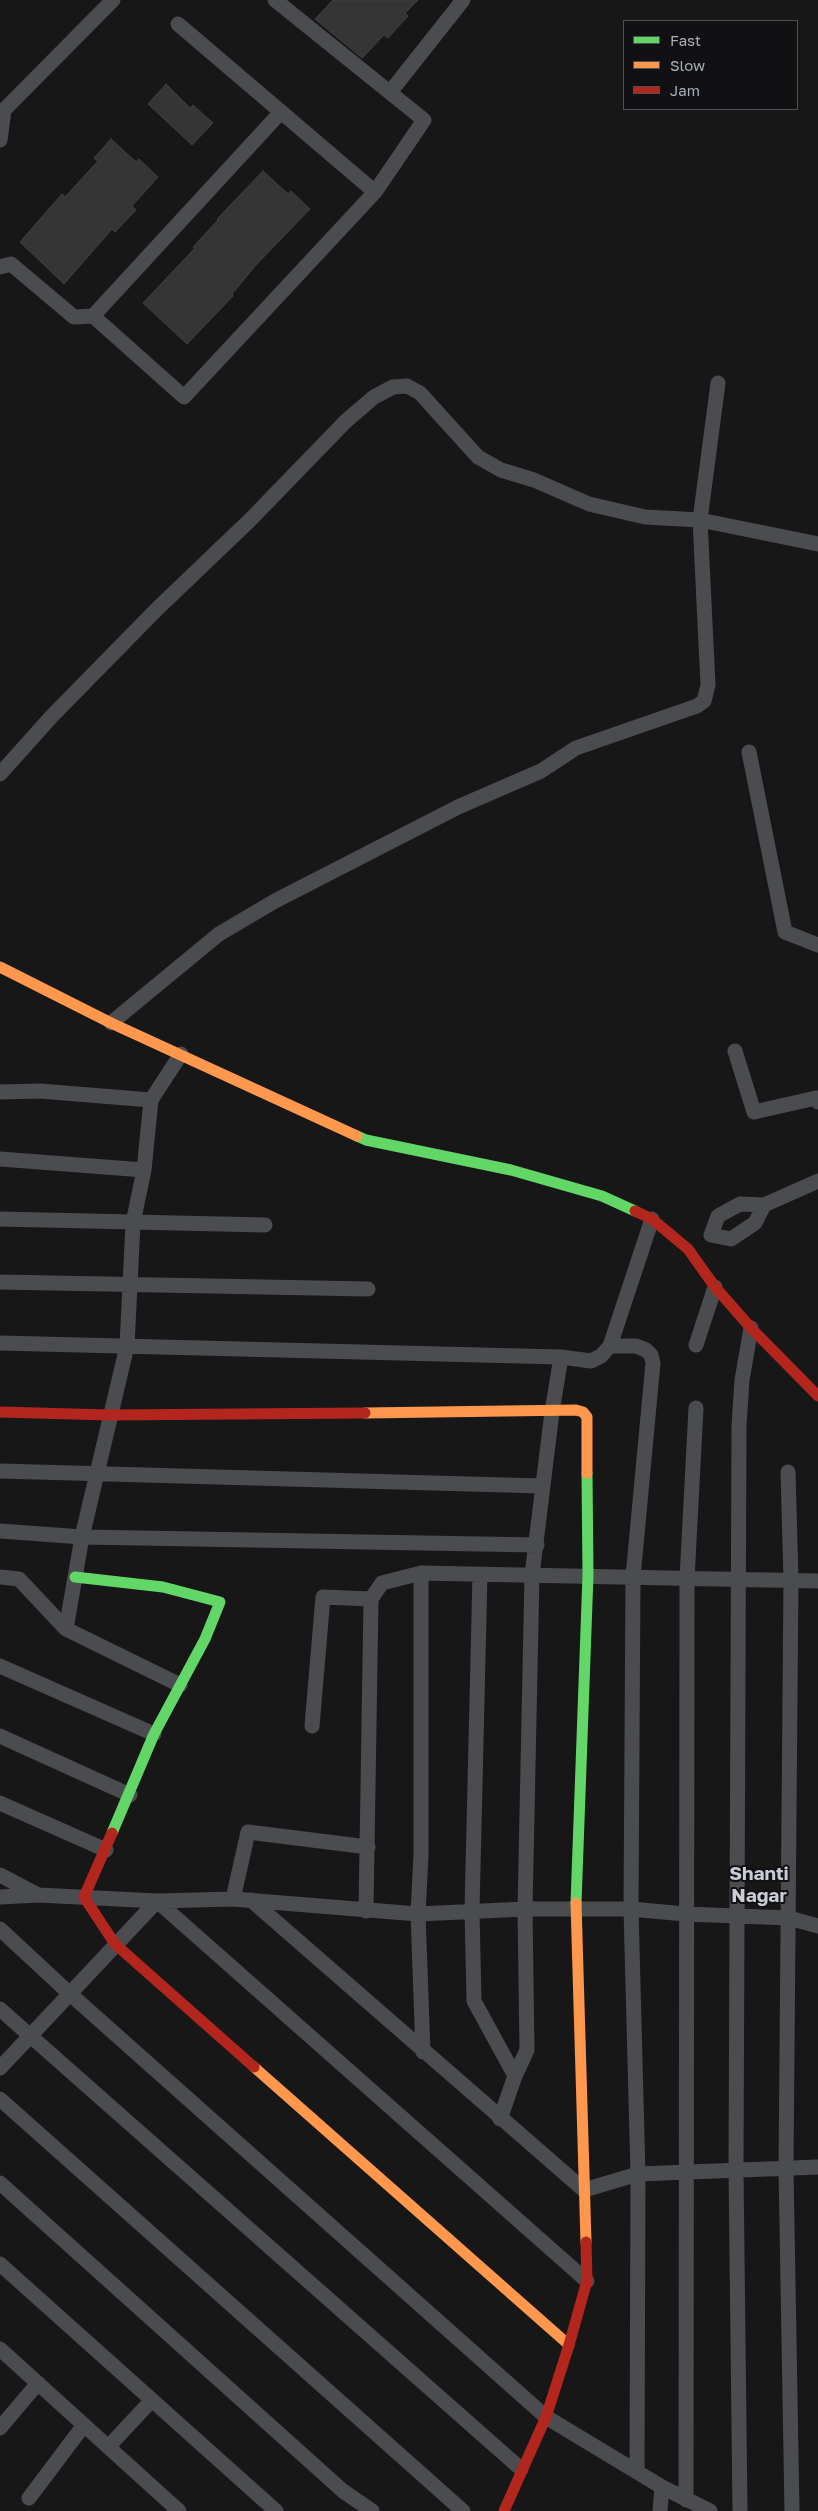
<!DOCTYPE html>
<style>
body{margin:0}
#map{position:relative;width:818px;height:2511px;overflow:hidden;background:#171717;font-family:"Golos Text",sans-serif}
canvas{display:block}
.legend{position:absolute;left:623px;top:20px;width:175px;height:90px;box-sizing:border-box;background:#111113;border:1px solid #4d4f55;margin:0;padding:6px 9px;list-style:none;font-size:15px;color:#a8adb8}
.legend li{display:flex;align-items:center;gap:10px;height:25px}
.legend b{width:25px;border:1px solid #4d4f55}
</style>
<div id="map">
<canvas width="818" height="2511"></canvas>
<ul class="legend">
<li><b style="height:6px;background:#63d668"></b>Fast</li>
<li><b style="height:6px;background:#ff974d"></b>Slow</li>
<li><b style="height:6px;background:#b3261e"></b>Jam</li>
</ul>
</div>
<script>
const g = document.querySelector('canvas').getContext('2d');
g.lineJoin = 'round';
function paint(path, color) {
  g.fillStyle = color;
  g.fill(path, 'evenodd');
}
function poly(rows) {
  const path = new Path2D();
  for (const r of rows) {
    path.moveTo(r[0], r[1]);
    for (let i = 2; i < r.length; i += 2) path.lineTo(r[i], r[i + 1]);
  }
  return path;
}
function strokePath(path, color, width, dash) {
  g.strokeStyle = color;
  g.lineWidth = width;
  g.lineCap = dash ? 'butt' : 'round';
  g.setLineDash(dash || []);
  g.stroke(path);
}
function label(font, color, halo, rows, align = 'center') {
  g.font = font + ' "Golos Text",sans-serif';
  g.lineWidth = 4;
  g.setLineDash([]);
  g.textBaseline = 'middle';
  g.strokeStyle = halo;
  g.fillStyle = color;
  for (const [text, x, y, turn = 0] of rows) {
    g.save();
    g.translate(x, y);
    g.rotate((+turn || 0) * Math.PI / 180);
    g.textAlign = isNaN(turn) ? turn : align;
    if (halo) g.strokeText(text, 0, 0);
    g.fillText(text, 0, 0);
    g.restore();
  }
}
const building = poly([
 [333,0,418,0,405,13,408,16,388,38,384,35,362,58,315,19,333,0],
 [166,84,190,108,193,105,213,123,192,145,148,104,166,84],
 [111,139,136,162,139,159,158,177,132,206,136,210,115,232,112,229,64,284,20,242,62,194,65,197,98,161,94,158,111,139],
 [263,171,288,194,291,191,310,209,256,265,232,294,233,296,187,344,143,303,195,248,193,247,218,220,217,219,263,171]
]);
const street = poly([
 [178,24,375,192],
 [391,91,463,0],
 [0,140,4,110,113,0],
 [0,267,11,264,74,317,93,316,184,397,375,192,424,120,275,0],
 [93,316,281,112],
 [749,752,785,932,818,945],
 [0,774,52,716,157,609,250,520,346,421,374,397,393,387,407,386,420,393,478,457,501,470,534,480,589,504,645,517,700,520,818,544],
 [111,1023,219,934,275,901,458,807,541,771,576,748,697,706,704,701,708,685,700,520,718,383],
 [735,1051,754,1112,816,1098,818,1102],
 [0,1092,40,1091,151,1100],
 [0,1159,144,1170],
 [740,1204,764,1205,755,1223,731,1239,711,1235,718,1216,740,1204],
 [764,1205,818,1181],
 [0,1219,265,1225],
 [0,1282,368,1289],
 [0,1343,561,1357],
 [696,1345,715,1287],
 [610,1346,636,1346,646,1350,651,1355,653,1363,633,1577,631,1909,638,2174,637,2472],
 [0,1471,542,1486],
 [788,1472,791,1579,786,2168,792,2511],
 [0,1531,82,1537,537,1545],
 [421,1573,421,1855,418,1914,423,2052],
 [480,1574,472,1910,474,2001,515,2076],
 [0,1577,19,1579,66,1629,180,1685],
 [66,1629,82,1537,127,1346,133,1223,144,1170,151,1100,181,1054],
 [0,1666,154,1734],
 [312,1726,323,1597,371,1599,382,1583,421,1573,818,1581],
 [0,1736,130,1795],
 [0,1803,106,1850],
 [0,1875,36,1894],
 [0,1897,38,1895,157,1901,233,1899,418,1914,525,1909,631,1909,685,1914,789,1918,818,1926],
 [233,1899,248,1832,368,1847],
 [251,1900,584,2190,638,2174,818,2167],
 [366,1911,371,1599],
 [0,1929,69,1993,546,2417,662,2487,710,2511],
 [0,2009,521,2469],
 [0,2068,157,1901,587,2281],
 [0,2099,463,2511],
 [500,2119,515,2076,527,2050,525,1909,532,1575,552,1412,561,1357,591,1361,601,1356,610,1346,652,1219],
 [0,2183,343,2491,372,2511],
 [0,2264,276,2511],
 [0,2349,179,2511],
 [0,2428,38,2383],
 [109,2446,152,2400],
 [29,2498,84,2425],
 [686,2500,687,1579,696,1408],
 [660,2511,662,2487],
 [740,2511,736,2170,739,1426,742,1380,751,1328]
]);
const fast = poly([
 [357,1136,366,1140,511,1170,602,1196,635,1211],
 [75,1577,163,1587,220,1602,205,1639,154,1734,112,1833],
 [576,1903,588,1575,587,1473]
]);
const slow = poly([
 [0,967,111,1023,357,1136],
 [365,1413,576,1410,583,1412,587,1417,587,1473],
 [576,1903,586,2242],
 [254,2067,569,2345]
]);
const jam = poly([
 [635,1211,652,1219,688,1249,715,1287,751,1328,818,1396],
 [0,1412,109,1415,365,1413],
 [112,1833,84,1897,115,1944,254,2067],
 [504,2511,546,2417,569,2345,587,2281,586,2242]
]);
const quarterNames = [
 ["Shanti",759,1874],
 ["Nagar",759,1896]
];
paint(building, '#353536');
strokePath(building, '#3f4043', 1);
strokePath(street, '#4b4c50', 15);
strokePath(fast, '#63d668', 11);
strokePath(slow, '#ff974d', 11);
strokePath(jam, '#b3261e', 11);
label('bold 19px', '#c9ccd4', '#111113', quarterNames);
</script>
